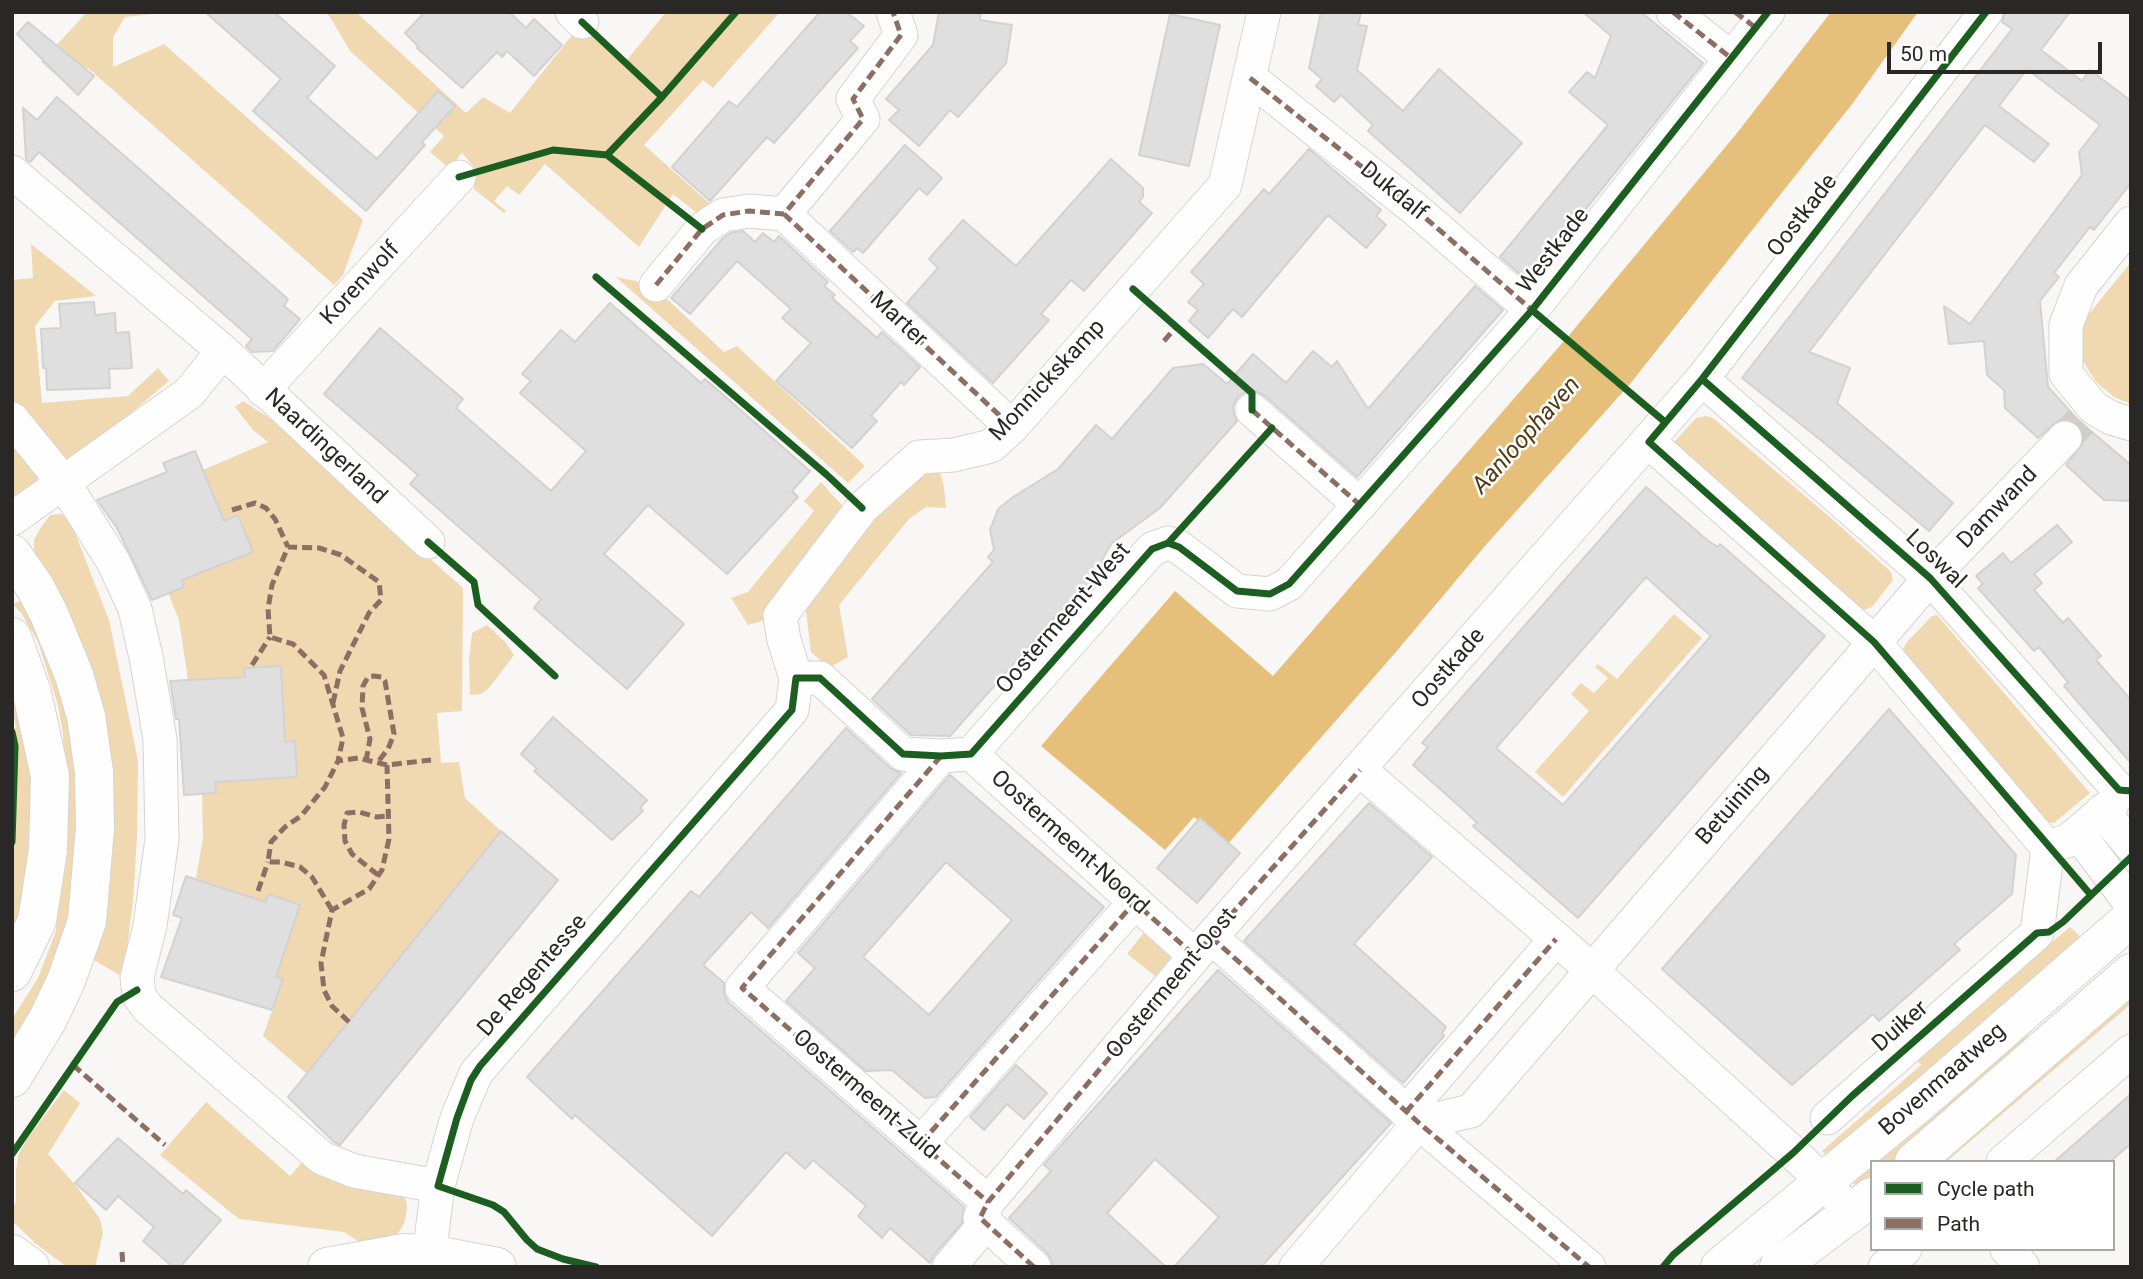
<!DOCTYPE html>
<style>
body{margin:0}
#map{position:relative;width:2143px;height:1279px;overflow:hidden;background:#f9f7f5;font-family:Roboto,sans-serif}
canvas{display:block}
.frame{position:absolute;inset:0;border:14px solid #292826;pointer-events:none}
.legend{position:absolute;left:1870px;top:1160px;width:245px;height:91px;box-sizing:border-box;background:#fff;border:2px solid #a9a9a8;margin:0;padding:9px 12px;list-style:none;font-size:21px;color:#292826}
.legend li{display:flex;align-items:center;gap:14px;height:35px}
.legend b{width:35px;border:2px solid #a9a9a8}
.scale{position:absolute;left:1887px;top:42px;width:215px;height:32px;box-sizing:border-box;border:4px solid #292826;border-top:0;padding-left:9px;font-size:21px;line-height:24px;white-space:nowrap;color:#292826;-webkit-text-stroke:5px #fff;paint-order:stroke}
</style>
<div id="map">
<canvas width="2143" height="1279"></canvas>
<div class="frame"></div>
<ul class="legend">
<li><b style="height:9px;background:#1b5e20"></b>Cycle path</li>
<li><b style="height:9px;background:#8d6e63"></b>Path</li>
</ul>
<div class="scale">50 m</div>
</div>
<script>
const g = document.querySelector('canvas').getContext('2d');
g.lineJoin = 'round';
function paint(path, color) {
  g.fillStyle = color;
  g.fill(path, 'evenodd');
}
function poly(rows) {
  const path = new Path2D();
  for (const r of rows) {
    path.moveTo(r[0], r[1]);
    for (let i = 2; i < r.length; i += 2) path.lineTo(r[i], r[i + 1]);
  }
  return path;
}
function strokePath(path, color, width, dash) {
  g.strokeStyle = color;
  g.lineWidth = width;
  g.lineCap = dash ? 'butt' : 'round';
  g.setLineDash(dash || []);
  g.stroke(path);
}
function label(font, color, halo, rows, align = 'center') {
  g.font = font + ' Roboto,sans-serif';
  g.lineWidth = 5;
  g.setLineDash([]);
  g.textBaseline = 'middle';
  g.strokeStyle = halo;
  g.fillStyle = color;
  for (const [text, x, y, turn = 0] of rows) {
    g.save();
    g.translate(x, y);
    g.rotate((+turn || 0) * Math.PI / 180);
    g.textAlign = isNaN(turn) ? turn : align;
    if (halo) g.strokeText(text, 0, 0);
    g.fillText(text, 0, 0);
    g.restore();
  }
}
const green = poly([
 [87,12,169,12,125,17,113,37,113,67,164,44,363,220,343,275,334,285,88,68,70,88,41,62],
 [325,12,356,12,466,113,483,97,510,113,584,20,627,60,666,12,780,12,713,88,703,80,644,145,717,210,703,218,673,194,639,247,545,164,519,195,507,186,494,201,506,211,504,213,474,189,475,168,462,153,449,168,430,152,444,136,350,51,330,17],
 [31,244,96,296,55,301,35,326,42,403,128,396,158,368,169,381,74,461,66,462,12,409,12,280,33,278],
 [2131,262,2131,404,2114,397,2096,382,2083,361,2082,339,2085,319],
 [616,277,636,281,668,300,724,352,737,346,865,466,848,483],
 [243,401,274,421,463,588,462,711,437,713,441,763,459,762,465,798,501,831,307,1074,263,1036,283,980,276,977,300,905,268,895,265,902,196,878,203,838,202,794,216,794,216,781,297,777,295,742,285,742,244,669,245,677,188,680,179,620,168,593,184,587,182,580,253,552,239,515,224,521,203,470,268,442,253,430,235,407],
 [1706,416,1713,418,1832,519,1891,572,1893,580,1872,607,1860,611,1675,453,1675,441,1696,418],
 [12,434,38,466,37,481,19,498,12,498],
 [935,452,944,487,946,508,926,507,909,519,839,605,848,657,829,668,811,652,804,595],
 [821,482,847,511,765,620,748,625,731,598,748,592,814,511,804,501],
 [61,514,70,520,109,620,138,761,137,838,133,902,123,977,92,959,103,776,34,554,34,540,41,527,50,515],
 [28,598,80,751,76,909,12,1061,12,1019,38,978,56,931,57,886,66,805,63,734,58,705,38,642,22,614,13,604],
 [1674,614,1702,638,1563,797,1535,772,1589,711,1571,694,1581,683,1594,693,1608,678,1595,667,1598,664,1617,679],
 [1937,615,2090,793,2054,823,2047,822,1900,656,1906,643,1932,616],
 [487,625,506,643,514,655,489,688,481,694,470,695,469,660,472,633],
 [12,663,32,736,36,880,12,951,12,729,16,727,12,707],
 [1149,926,1181,951,1158,978,1127,954],
 [2070,927,2086,942,1832,1162,1822,1151,1921,1065,1915,1058],
 [2131,988,2131,1004,1946,1162,1930,1162],
 [2041,1020,1996,1074,1893,1162,1872,1162,1872,1180,1860,1190,1849,1178],
 [64,1090,80,1103,48,1154,77,1187,100,1219,103,1233,95,1267,67,1267,35,1243,12,1221,12,1210,16,1202,16,1171,18,1156,27,1139],
 [206,1102,290,1176,304,1160,396,1190,406,1200,407,1209,404,1224,391,1244,367,1247,344,1232,239,1219,160,1155]
]);
const water = poly([
 [1831,12,1918,12,1853,103,1630,384,1485,546,1396,652,1227,845,1194,817,1165,850,1041,746,1175,591,1273,676,1570,334,1737,133]
]);
const building = poly([
 [205,12,274,12,335,66,307,98,377,159,438,91,455,106,422,142,425,145,366,211,253,111,281,79,205,12],
 [425,12,509,12,526,28,534,19,562,45,534,76,507,51,502,57,497,52,462,88,417,48,419,47,405,33,425,12],
 [820,12,846,12,864,26,850,41,858,48,774,143,767,137,710,201,672,167,729,101,737,107,820,12],
 [939,12,981,12,980,20,1012,25,1006,63,958,117,950,110,919,146,889,120,899,110,886,99,933,45,939,12],
 [1321,12,1361,12,1358,25,1367,26,1357,70,1403,111,1439,69,1522,143,1460,213,1368,131,1373,125,1341,95,1334,102,1316,86,1322,79,1309,68,1321,12],
 [1583,12,1641,12,1703,63,1528,281,1500,257,1608,125,1569,92,1587,72,1595,78,1611,36,1583,12],
 [2005,12,2070,12,2041,50,2082,81,2090,70,2131,101,2131,183,2094,230,2090,227,2054,273,2059,277,2040,301,2048,387,2079,421,2131,465,2131,501,2104,500,2066,465,2083,443,2083,432,2078,424,2069,419,2059,420,2038,438,2005,408,2004,390,1987,375,1984,341,1949,344,1944,306,1970,324,2082,175,2079,152,2100,125,2027,69,1999,106,2049,144,2034,162,1985,125,1809,352,1850,368,1837,403,1953,503,1929,531,1822,441,1742,378,2012,29,2002,22,2005,12],
 [1170,14,1220,25,1189,166,1139,155,1170,14],
 [28,22,94,76,78,95,17,34,28,22],
 [57,97,288,299,284,306,300,319,273,351,252,352,246,346,252,339,39,152,30,162,26,159,23,108,37,120,57,97],
 [905,145,942,178,927,195,919,188,863,253,857,248,853,252,830,231,905,145],
 [1309,149,1381,210,1376,216,1386,225,1366,248,1328,215,1242,317,1233,309,1208,338,1189,321,1198,310,1188,302,1204,284,1191,272,1264,189,1269,194,1309,149],
 [1111,159,1143,188,1143,197,1139,202,1152,213,1084,291,1071,280,1041,314,1049,320,993,383,907,303,938,268,929,259,963,220,1016,266,1111,159],
 [743,231,755,242,763,233,774,242,779,236,828,282,824,286,835,295,832,298,877,338,882,332,920,367,904,385,901,382,871,416,877,421,852,448,776,381,811,343,782,318,791,309,737,261,690,314,671,298,723,238,730,233,743,231],
 [1475,286,1503,310,1357,477,1265,396,1255,391,1245,392,1238,397,1233,406,1234,415,1237,421,1160,508,1112,543,1104,556,1094,585,1068,615,1055,617,950,736,911,735,872,699,993,562,988,557,994,550,990,530,998,509,1013,497,1058,469,1096,425,1112,439,1173,368,1203,364,1227,384,1253,354,1286,383,1313,351,1332,367,1337,361,1368,409,1475,286],
 [94,302,95,315,115,313,116,333,129,332,132,368,109,369,110,388,47,390,46,368,43,368,41,329,61,328,59,304,94,302],
 [610,303,701,383,705,379,810,471,792,491,798,497,727,574,648,505,604,554,684,624,627,689,534,608,541,599,410,484,418,475,324,394,380,328,463,399,456,408,551,491,586,451,520,393,531,381,522,374,561,330,575,342,610,303],
 [195,451,224,521,238,515,253,552,182,580,184,587,152,600,117,528,97,500,167,472,163,463,195,451],
 [1646,487,1707,540,1718,547,1720,544,1825,636,1578,918,1473,826,1477,823,1467,813,1413,765,1428,747,1422,743,1646,487],
 [1646,577,1711,636,1563,805,1496,748,1646,577],
 [2057,525,2072,542,2034,574,2042,583,2034,590,2063,623,2068,618,2101,656,2096,660,2131,700,2131,763,2064,686,2068,682,2039,647,2034,651,1978,588,1983,584,1976,576,2003,553,2011,563,2057,525],
 [281,666,285,742,295,741,297,777,215,782,216,793,184,795,179,719,176,719,170,681,245,677,244,668,281,666],
 [1889,709,2016,855,2012,894,1954,944,1960,950,1879,1021,1873,1014,1792,1085,1662,969,1889,709],
 [553,717,647,800,640,808,643,811,612,840,534,771,537,769,521,754,553,717],
 [846,728,890,768,901,773,768,928,751,912,703,965,724,983,724,994,729,1003,964,1207,962,1223,934,1255,930,1263,890,1228,882,1238,858,1216,866,1206,813,1160,805,1169,786,1152,712,1236,575,1115,572,1119,527,1077,691,891,699,897,846,728],
 [950,775,1104,907,936,1097,925,1098,892,1070,866,1071,786,1001,815,968,798,953,950,775],
 [946,862,1012,920,929,1015,863,957,946,862],
 [1369,803,1432,857,1354,944,1446,1027,1442,1033,1444,1036,1403,1083,1244,941,1369,803],
 [1200,818,1240,853,1197,903,1157,868,1200,818],
 [501,831,558,880,340,1145,334,1142,288,1097,501,831],
 [186,876,265,902,268,894,300,905,276,977,283,979,272,1010,161,977,182,918,173,915,186,876],
 [1218,970,1391,1123,1261,1267,1174,1267,1219,1217,1155,1159,1107,1213,1166,1267,1053,1267,1052,1261,1047,1253,1009,1218,1051,1171,1044,1165,1064,1142,1218,970],
 [1016,1065,1047,1093,1024,1119,1007,1104,984,1130,970,1117,1016,1065],
 [2131,1094,2131,1144,2120,1153,2110,1162,2054,1162,2131,1094],
 [118,1138,183,1194,186,1190,221,1220,180,1267,173,1267,143,1241,154,1227,118,1196,106,1210,75,1183,118,1138]
]);
const streetTunnel = poly([
 [2065,438,2081,421]
]);
const street = poly([
 [572,12,582,22],
 [1673,12,1731,58],
 [1250,78,1415,209,1532,310],
 [12,172,223,351,428,542],
 [784,214,1012,427],
 [2131,223,2081,286,2066,325,2066,374,2094,408,2111,418,2131,424],
 [656,285,702,229,723,215,749,211,784,214,863,119,853,99,901,35,893,12],
 [1702,379,1930,578,2119,790],
 [263,390,459,177],
 [1252,410,1360,505],
 [12,419,64,483,114,563,135,609,146,657,160,739,162,839,150,926,137,977,139,996,148,1008,322,1158,354,1171,438,1186],
 [1649,442,1874,642,2048,848],
 [12,519,189,393,223,351],
 [796,678,820,678,903,754,941,756,971,754,1195,956],
 [971,754,1152,549,1168,543,1179,547,1237,591,1270,594,1289,584,1532,310,1768,12],
 [941,756,742,988,988,1202],
 [1360,770,1567,948,1793,1153,1824,1182,1852,1214],
 [2102,811,2131,846],
 [2078,833,2131,904],
 [2048,848,2069,840,2112,804,2119,790],
 [1211,937,1419,1123,1589,1267],
 [1406,1112,1556,939],
 [1827,1118,2037,933,2048,848],
 [921,1143,1135,902],
 [2003,1162,2131,1051],
 [2007,1249,2023,1267],
 [430,1267,432,1232,438,1186,457,1118,476,1073,792,710,796,678,784,640,780,616,862,508,919,457,954,455,991,446,1012,427,1225,185,1264,12],
 [949,1267,975,1236],
 [1034,1267,980,1218,988,1202,1211,937,1702,379,1986,12],
 [1296,1267,1419,1123,1471,1111,1930,578,2065,438],
 [1885,1267,1905,1249]
]);
const secondary = poly([
 [12,554,35,587,49,614,74,675,86,716,94,772,95,828,87,921,66,981,48,1019,12,1078],
 [12,637,32,693,50,776,48,850,37,921,12,972],
 [1914,1162,2131,973],
 [12,1254,30,1267],
 [327,1267,404,1253,430,1254,497,1267],
 [1720,1267,1926,1097,2131,918],
 [1779,1267,1872,1197]
]);
const quiet = poly([
 [1673,12,1731,58],
 [1735,12,1756,28],
 [1250,78,1415,209,1532,310],
 [784,214,1012,427],
 [656,285,702,229,723,215,749,211,784,214,863,119,853,99,901,35,893,12],
 [1164,341,1177,326],
 [1252,410,1360,505],
 [232,510,255,503,266,508,275,519,288,547],
 [252,665,270,637],
 [333,703,340,671,369,613,381,600,379,582,341,555,319,548,288,547,272,585,268,609,270,637,293,644,324,675,343,738,338,761,358,758,387,765,431,760],
 [941,756,742,988,988,1202],
 [366,761,370,739,362,708,363,686,368,677,374,676,382,677,385,681,394,734,388,749,377,763],
 [1085,858,1195,956],
 [378,875,352,854,345,841,344,825,347,813,359,812,377,817,389,816],
 [258,891,268,862],
 [332,910,312,877,300,867,281,862,268,862,271,842,285,827,301,816,325,787,338,761],
 [1211,937,1419,1123,1589,1267],
 [349,1022,332,1006,324,990,321,963,332,910,369,889,382,870,389,839,387,765],
 [73,1065,165,1145],
 [1406,1112,1556,939],
 [921,1143,1135,902],
 [122,1252,123,1267],
 [1034,1267,980,1218,988,1202,1211,937,1360,770]
]);
const cycleway = poly([
 [1986,12,1702,379,1649,442,1874,642,2090,894],
 [582,22,662,97,607,155],
 [662,97,736,12],
 [459,177,553,150,607,155,702,229],
 [596,277,827,475,862,508],
 [1133,289,1252,393,1252,410],
 [1532,310,1665,422],
 [1702,379,1930,578,2119,790,2131,791],
 [428,542,474,582,478,605,555,676],
 [1168,543,1272,428],
 [12,732,15,746,12,842],
 [12,1154,117,1002,137,990],
 [596,1267,563,1259,537,1249,527,1240,504,1212,493,1205,438,1186,457,1118,471,1080,480,1066,792,710,796,678,820,678,903,754,941,756,971,754,1152,549,1168,543,1179,547,1237,591,1270,594,1289,584,1532,310,1768,12],
 [1663,1267,1673,1255,1793,1153,1852,1096,2037,933,2049,932,2063,922,2131,857]
]);
const streetNames = [
 ["Dukdalf",1393,192,39],
 ["Oostkade",1803,216,-52],
 ["Westkade",1554,251,-52],
 ["Korenwolf",361,284,-47],
 ["Marter",898,320,43],
 ["Monnickskamp",1048,381,-47],
 ["Naardingerland",325,447,43],
 ["Damwand",1998,508,-46],
 ["Loswal",1935,560,44],
 ["Oostermeent-West",1064,619,-49],
 ["Oostkade",1449,669,-49],
 ["Betuining",1733,806,-49],
 ["Oostermeent-Noord",1069,843,42],
 ["De Regentesse",533,976,-49],
 ["Oostermeent-Oost",1172,984,-50],
 ["Duiker",1901,1027,-41],
 ["Bovenmaatweg",1943,1080,-41],
 ["Oostermeent-Zuid",865,1095,41]
];
const waterNames = [
 ["Aanloophaven",1527,436,-48]
];
paint(green, '#f0d8b0');
paint(water, '#e6c07a');
paint(building, '#dfdfdf');
strokePath(building, '#d1d2d1', 2);
strokePath(streetTunnel, '#cfcecc', 33, [33, 17]);
strokePath(street, '#d5d4d2', 35);
strokePath(secondary, '#d5d4d2', 40);
strokePath(street, '#fefefe', 33);
strokePath(secondary, '#fefefe', 38);
strokePath(quiet, '#8d6e63', 5, [10, 5]);
strokePath(cycleway, '#1b5e20', 7);
label('23px', '#292826', '#fff', streetNames);
label('italic 24px', '#503b12', '#fff', waterNames);
</script>
